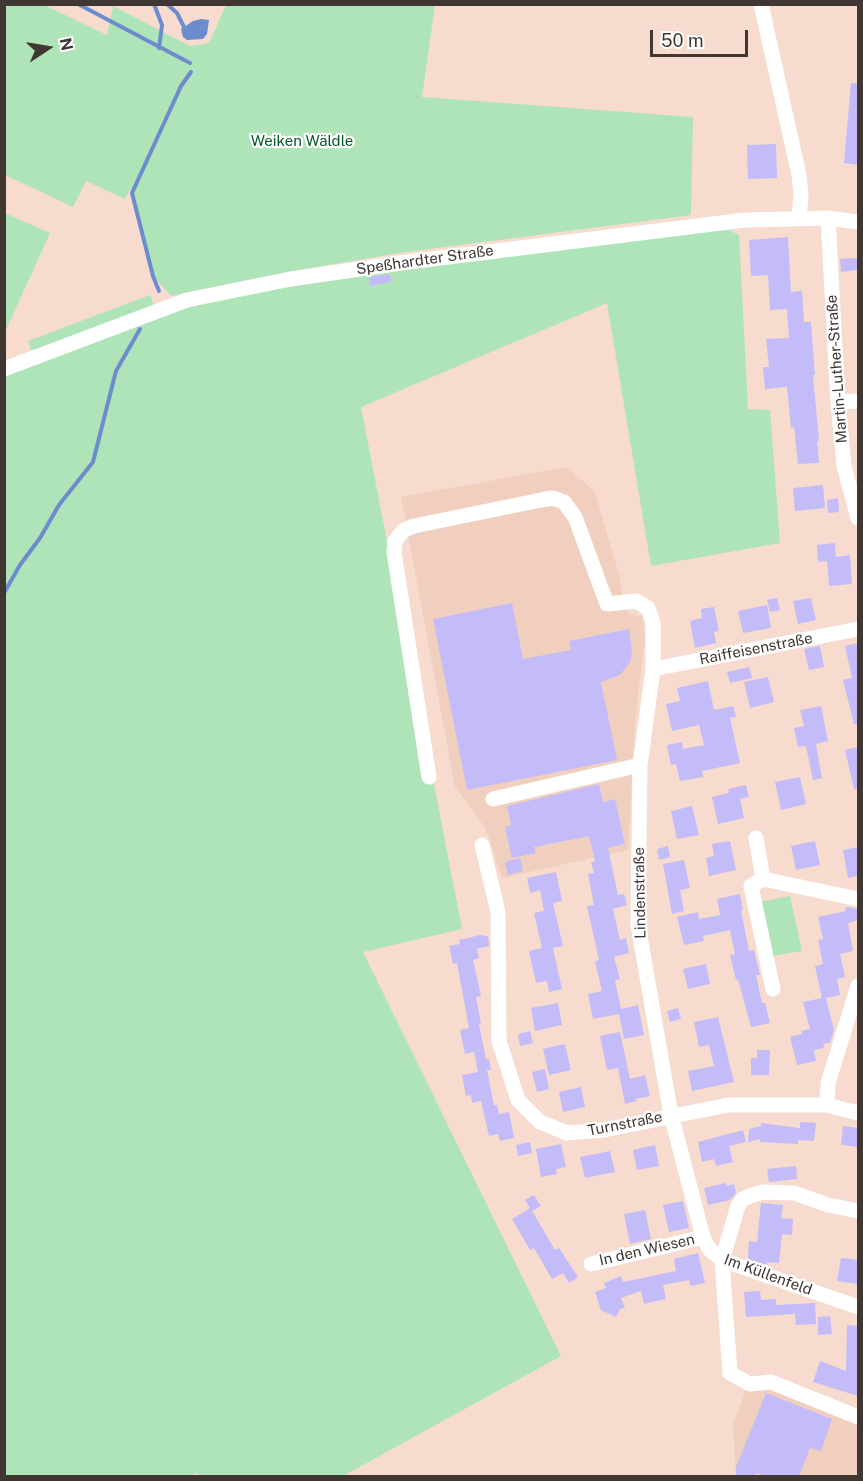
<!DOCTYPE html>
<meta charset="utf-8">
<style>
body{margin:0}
#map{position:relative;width:863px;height:1481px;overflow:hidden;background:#f7dbce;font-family:"Public Sans",sans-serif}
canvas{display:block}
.frame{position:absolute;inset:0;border:6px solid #413732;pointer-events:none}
.north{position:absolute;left:18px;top:18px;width:60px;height:60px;-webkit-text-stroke:4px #fff;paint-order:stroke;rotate:78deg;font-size:16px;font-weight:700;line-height:24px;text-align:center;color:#413732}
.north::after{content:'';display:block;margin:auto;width:21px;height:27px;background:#413732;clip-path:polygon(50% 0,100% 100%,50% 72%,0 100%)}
.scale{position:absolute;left:650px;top:30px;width:98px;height:27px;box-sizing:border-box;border:3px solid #413732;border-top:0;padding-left:8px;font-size:18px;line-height:21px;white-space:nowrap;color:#413732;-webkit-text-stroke:4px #fff;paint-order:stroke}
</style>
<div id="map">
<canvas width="863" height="1481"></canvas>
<div class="frame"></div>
<div class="north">N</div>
<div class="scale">50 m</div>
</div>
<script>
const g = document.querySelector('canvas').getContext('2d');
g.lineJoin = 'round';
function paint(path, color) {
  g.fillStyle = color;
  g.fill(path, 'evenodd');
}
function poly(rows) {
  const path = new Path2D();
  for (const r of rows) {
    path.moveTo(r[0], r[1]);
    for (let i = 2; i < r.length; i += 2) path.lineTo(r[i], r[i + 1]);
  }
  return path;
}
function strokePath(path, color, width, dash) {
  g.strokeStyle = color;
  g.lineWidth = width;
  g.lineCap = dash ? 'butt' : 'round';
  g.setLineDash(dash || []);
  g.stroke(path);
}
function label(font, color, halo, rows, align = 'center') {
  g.font = font + ' "Public Sans",sans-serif';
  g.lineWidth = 4.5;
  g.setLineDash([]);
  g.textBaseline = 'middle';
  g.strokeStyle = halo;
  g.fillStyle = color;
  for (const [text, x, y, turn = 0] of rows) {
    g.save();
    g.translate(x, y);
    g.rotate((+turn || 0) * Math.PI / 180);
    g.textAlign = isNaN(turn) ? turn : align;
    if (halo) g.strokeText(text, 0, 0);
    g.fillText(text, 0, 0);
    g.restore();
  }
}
const built = poly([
 [567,467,595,492,620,578,623,601,629,614,642,617,645,638,635,722,628,850,502,878,486,829,455,787,401,497],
 [747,1387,762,1387,784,1392,858,1422,858,1476,736,1476,733,1424]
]);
const green = poly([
 [4,5,44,5,107,35,113,6,190,46,209,43,226,5,435,5,422,97,693,117,691,215,399,253,287,272,171,296,153,276,131,188,125,199,86,181,73,207,5,175],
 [5,213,50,233,5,332],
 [720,226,739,235,748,409,770,410,780,543,651,566,607,303,361,407,462,929,363,952,561,1356,343,1476,201,1476,197,1473,191,1476,5,1476,4,373,170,310,228,295],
 [150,295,154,306,32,353,28,341],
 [790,896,802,951,771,956,759,902]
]);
const water = poly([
 [201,19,209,20,207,34,203,39,187,40,183,37,181,29,193,21]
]);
const stream = poly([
 [78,4,190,63],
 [154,4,162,25,159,48],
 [167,4,177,13,184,27],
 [159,291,153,276,132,193,181,86,191,72],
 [4,593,20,565,40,538,59,505,93,462,116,371,140,329]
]);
const building = poly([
 [851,83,858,83,858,165,844,163],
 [776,144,777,178,748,179,747,145],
 [788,237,791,292,802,291,804,322,811,322,815,375,813,375,819,441,817,441,819,463,798,464,794,427,791,428,787,387,765,389,763,367,769,367,766,339,789,338,787,309,770,310,768,275,751,276,749,240],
 [858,258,858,270,841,272,840,259],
 [390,274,391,282,370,286,369,277],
 [823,485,825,508,795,511,793,488],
 [838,498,839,512,828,513,827,500],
 [835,543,836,557,850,555,852,584,829,586,827,561,818,562,817,545],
 [777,598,780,610,770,612,767,600],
 [811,598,816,620,798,624,793,601],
 [512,603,523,659,571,650,569,641,629,629,632,651,630,662,620,675,601,682,617,760,467,790,433,619],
 [767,605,771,628,743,633,738,611],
 [714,607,719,631,714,632,716,643,695,648,690,621,702,618,701,609],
 [858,643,858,724,854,724,843,680,852,678,845,646],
 [820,646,824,667,809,670,804,649],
 [749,667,752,678,730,683,727,672],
 [768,677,774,702,750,708,744,682],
 [708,681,714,710,733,706,736,717,730,718,740,763,702,771,703,777,680,781,676,764,671,765,667,745,682,742,683,749,704,745,699,725,672,731,666,704,680,701,677,688],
 [821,706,828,741,816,744,822,778,813,780,806,746,798,747,794,728,804,726,800,710],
 [858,747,858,789,854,789,845,750],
 [800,777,806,804,781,810,775,782],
 [599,784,603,802,615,799,625,844,608,848,618,895,624,894,627,905,613,909,620,940,626,938,629,953,614,957,620,979,615,980,621,1009,638,1005,644,1035,624,1039,619,1014,593,1019,588,994,602,991,595,962,599,960,587,906,594,905,588,874,594,873,591,862,595,861,589,836,534,847,536,853,512,858,505,827,511,825,507,806],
 [746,785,749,797,740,799,744,818,718,824,712,797,729,793,728,789],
 [692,806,699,835,677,839,671,811],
 [730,841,736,870,709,876,706,858,714,856,712,844],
 [815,841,820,865,796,870,791,846],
 [668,846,670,857,659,860,657,849],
 [858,847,858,876,848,878,843,850],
 [520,858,523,871,508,875,505,862],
 [684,860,690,888,680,890,684,911,672,914,663,864],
 [556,872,562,901,553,903,563,946,553,948,562,989,549,992,547,981,536,983,529,951,542,948,534,913,544,911,540,890,530,893,527,878],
 [740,894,743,910,741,910,749,951,754,950,760,975,756,975,762,1003,765,1003,770,1023,751,1027,738,979,736,980,730,955,735,954,730,930,703,936,704,941,684,945,677,917,698,912,699,919,720,915,717,899],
 [849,907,857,909,858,920,848,923,853,951,840,954,845,977,837,979,840,995,826,998,834,1030,830,1043,823,1044,824,1048,814,1050,816,1061,797,1065,790,1037,802,1034,801,1031,810,1029,803,1002,822,998,815,966,823,964,818,940,823,939,818,917,846,911,845,908],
 [480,935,488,936,489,946,477,949,479,958,473,960,481,996,476,997,481,1023,479,1024,486,1059,489,1059,491,1070,487,1070,494,1105,497,1105,499,1114,509,1112,514,1138,500,1141,498,1134,489,1136,481,1101,472,1103,471,1095,466,1096,462,1075,478,1072,474,1052,465,1054,460,1030,469,1028,457,963,453,964,449,946,460,944,459,940],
 [706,964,710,984,688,989,683,969],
 [558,1003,562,1025,535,1031,531,1008],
 [678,1008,681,1019,670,1022,667,1011],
 [718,1017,734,1082,692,1091,688,1071,714,1066,709,1045,699,1047,694,1022],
 [530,1031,533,1043,520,1046,518,1034],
 [620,1032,630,1079,645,1075,650,1096,636,1099,637,1101,625,1104,618,1068,607,1070,600,1036],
 [565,1044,571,1070,549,1075,543,1049],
 [757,1050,770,1050,769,1075,751,1075,751,1058,757,1058],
 [545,1069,549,1089,537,1092,532,1072],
 [581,1087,585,1107,563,1112,559,1092],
 [800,1122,816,1123,814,1141,798,1140,798,1144,760,1142,760,1139,748,1142,749,1129,761,1126,761,1123,800,1128],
 [843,1126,858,1128,858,1147,841,1145],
 [743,1130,746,1142,729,1146,733,1162,716,1166,714,1159,702,1162,698,1142],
 [530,1142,532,1153,518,1156,516,1145],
 [561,1144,566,1167,556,1169,557,1174,541,1177,536,1149],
 [655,1145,659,1166,637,1170,633,1150],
 [610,1151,615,1172,585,1178,580,1157],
 [796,1166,797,1179,769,1182,767,1169],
 [726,1183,727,1186,734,1184,736,1193,730,1200,708,1205,704,1188],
 [534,1195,541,1206,532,1211,555,1250,559,1248,578,1277,569,1283,563,1273,552,1279,534,1248,530,1250,512,1219,530,1208,525,1200],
 [683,1201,689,1228,669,1232,663,1205],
 [761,1203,783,1205,781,1218,793,1219,792,1235,782,1234,779,1263,767,1262,767,1265,764,1264,748,1259,749,1241,757,1242],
 [645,1210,651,1239,630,1244,624,1214],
 [698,1253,705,1283,690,1286,689,1280,663,1285,666,1299,644,1304,641,1291,621,1298,625,1308,620,1309,616,1317,601,1310,595,1292,606,1288,604,1283,621,1276,623,1282,676,1271,674,1259],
 [841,1258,858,1260,858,1284,837,1281],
 [760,1291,761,1300,776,1299,776,1305,815,1303,816,1324,796,1325,795,1314,746,1317,744,1292],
 [830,1316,832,1334,818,1335,818,1317],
 [847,1325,858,1326,858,1396,813,1382,820,1361,846,1371],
 [766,1393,832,1419,821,1451,810,1448,799,1476,765,1476,756,1473,755,1476,736,1476,736,1467]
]);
const minor = poly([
 [761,4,799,175,801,195,799,218],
 [828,218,838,402,844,466,858,518],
 [4,369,187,300,291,279,400,263,745,220,828,218,858,222],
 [838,402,858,401],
 [653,669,858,629],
 [429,777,394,552,395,541,404,530,414,526,541,500,553,498,564,502,575,517,607,604,636,601,648,608,653,623,653,669,640,765,638,925,671,1115,703,1237,709,1249,722,1260,858,1307],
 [493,799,640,765],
 [756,838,763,879],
 [482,845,498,912,499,1041,518,1100,540,1122,567,1133,604,1130,728,1105,827,1105,858,1113],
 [763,879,751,886,773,989],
 [763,879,858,899],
 [827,1105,828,1083,858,986],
 [858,1211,828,1205,794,1193,763,1192,750,1196,743,1199,738,1206,722,1260,730,1373,750,1384,771,1382,858,1417],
 [591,1264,703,1237]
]);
const parkNames = [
 ["Weiken Wäldle",302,141]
];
const streetNames = [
 ["Speßhardter Straße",425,260,-8],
 ["Martin-Luther-Straße",837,369,-94],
 ["Raiffeisenstraße",756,649,-11],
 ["Lindenstraße",640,893,-91],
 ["Turnstraße",625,1124,-11],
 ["In den Wiesen",647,1250,-13],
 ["Im Küllenfeld",768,1275,20]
];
paint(built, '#f1cfbe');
paint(green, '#aee4b7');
paint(water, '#6d8cce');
strokePath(stream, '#6d8cce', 4);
paint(building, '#c4bcf8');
strokePath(minor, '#fff', 15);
label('15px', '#055624', '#fff', parkNames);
label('15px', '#413732', '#fff', streetNames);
</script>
